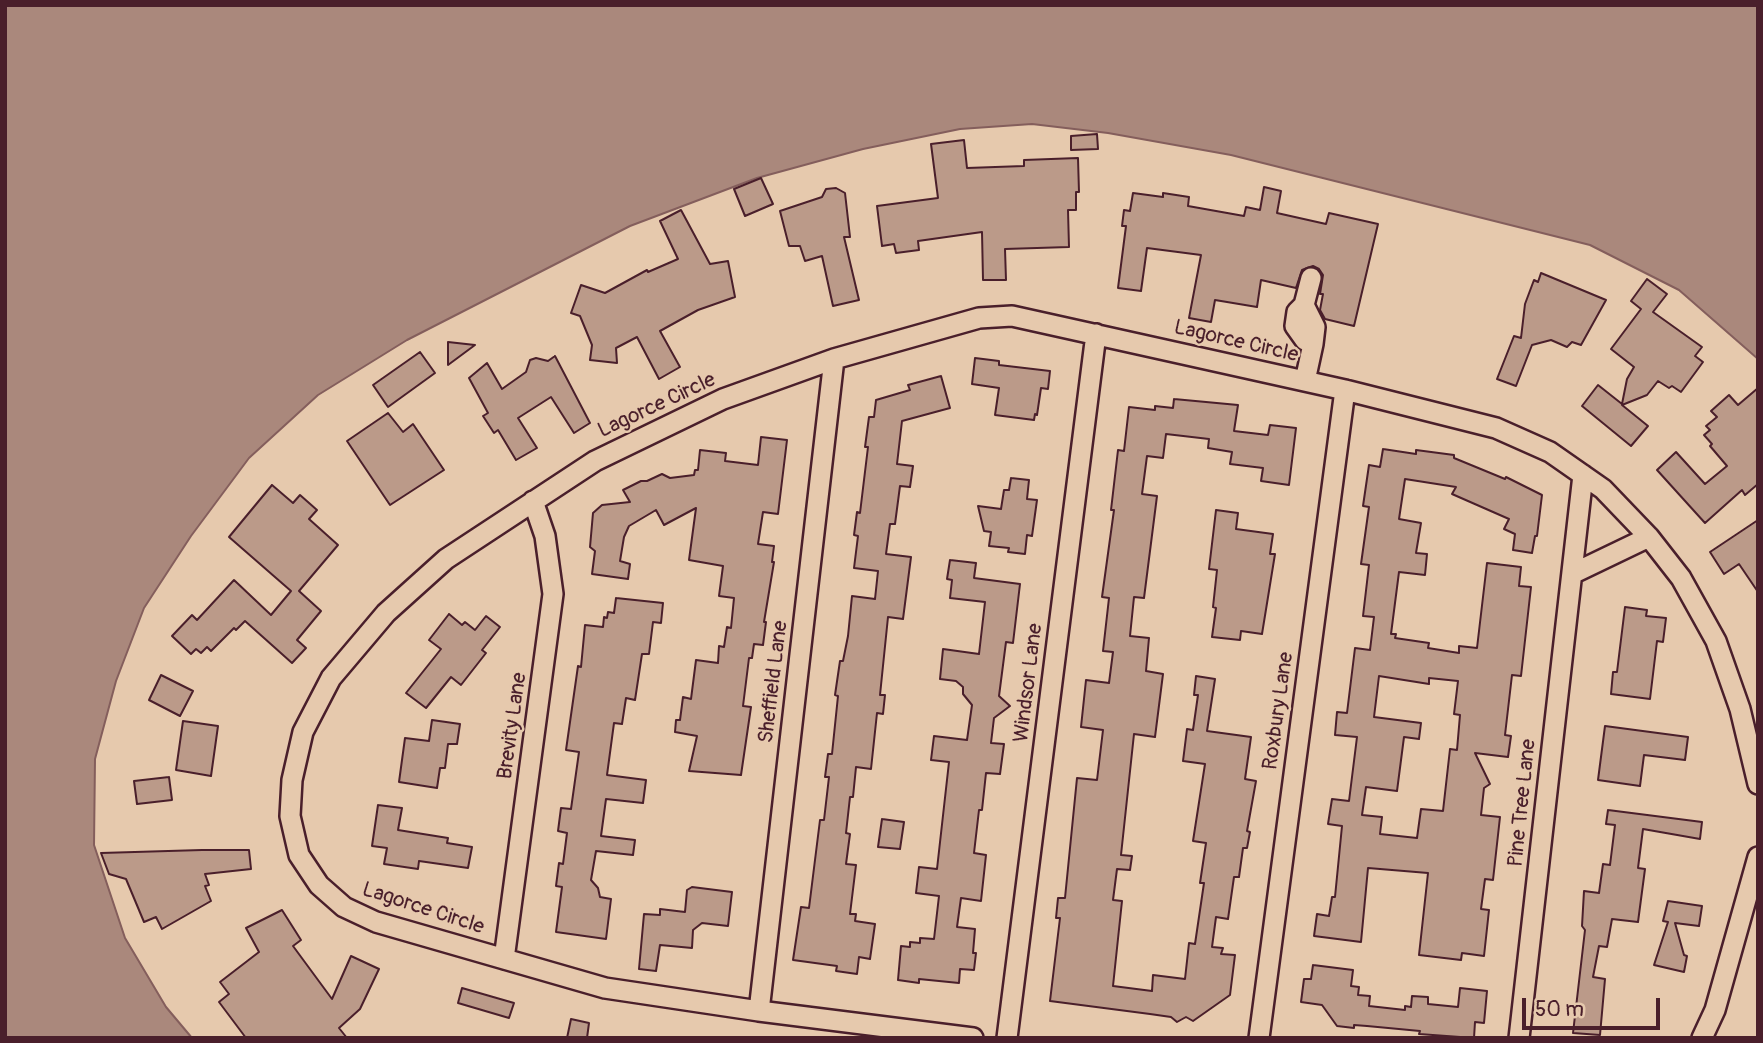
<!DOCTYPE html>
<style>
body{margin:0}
#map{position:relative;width:1763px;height:1043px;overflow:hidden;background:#e6c9ad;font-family:Pangolin,sans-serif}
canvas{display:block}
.frame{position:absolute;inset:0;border:7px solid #4a1f2b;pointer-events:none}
.scale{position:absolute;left:1522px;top:998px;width:138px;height:32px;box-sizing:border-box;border:4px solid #4a1f2b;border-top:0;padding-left:9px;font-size:21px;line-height:24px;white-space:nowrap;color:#4a1f2b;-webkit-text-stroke:5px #e6c9ad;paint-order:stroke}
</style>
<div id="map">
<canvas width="1763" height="1043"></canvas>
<div class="frame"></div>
<div class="scale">50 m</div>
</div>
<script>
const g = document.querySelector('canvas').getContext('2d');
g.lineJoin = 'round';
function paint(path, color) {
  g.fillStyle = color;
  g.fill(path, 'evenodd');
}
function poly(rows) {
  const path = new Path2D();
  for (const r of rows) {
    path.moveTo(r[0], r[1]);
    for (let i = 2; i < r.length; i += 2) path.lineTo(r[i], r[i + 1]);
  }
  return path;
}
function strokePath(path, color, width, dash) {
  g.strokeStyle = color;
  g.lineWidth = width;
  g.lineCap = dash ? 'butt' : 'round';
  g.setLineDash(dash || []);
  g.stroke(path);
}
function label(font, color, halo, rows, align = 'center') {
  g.font = font + ' Pangolin,sans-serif';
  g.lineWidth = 5;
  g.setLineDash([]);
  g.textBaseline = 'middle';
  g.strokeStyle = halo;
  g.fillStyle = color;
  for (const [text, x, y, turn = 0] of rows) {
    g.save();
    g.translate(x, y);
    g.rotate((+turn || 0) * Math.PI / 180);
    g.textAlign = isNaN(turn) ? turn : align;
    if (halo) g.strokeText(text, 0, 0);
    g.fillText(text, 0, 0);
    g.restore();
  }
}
const water = poly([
 [5,5,1758,5,1758,359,1679,290,1590,245,1231,155,1108,133,1032,124,960,129,863,149,757,178,630,226,407,340,318,395,249,458,191,536,144,608,116,681,95,759,94,845,125,938,166,1007,192,1038,5,1038,5,5]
]);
const building = poly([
 [1097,134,1098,149,1071,150,1071,136,1097,134],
 [964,140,967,168,1024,166,1024,160,1078,158,1079,192,1076,192,1076,210,1068,210,1069,247,1005,249,1006,280,983,280,982,232,918,241,919,250,896,253,894,244,882,246,877,206,938,198,931,144,964,140],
 [761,178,773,204,745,216,734,189,761,178],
 [1264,187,1281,191,1277,213,1326,224,1329,213,1378,224,1354,326,1325,319,1320,310,1323,294,1320,294,1323,275,1319,269,1313,266,1302,270,1296,288,1261,280,1257,307,1215,300,1211,322,1189,318,1201,255,1147,248,1141,291,1118,288,1126,226,1122,226,1124,210,1130,211,1133,193,1163,197,1163,193,1189,197,1188,206,1244,216,1246,207,1260,210,1264,187],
 [836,188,845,193,850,237,844,237,859,300,833,306,822,256,805,261,800,246,789,246,780,211,822,197,826,189,836,188],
 [681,210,710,264,728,261,735,297,698,310,660,331,680,367,659,379,637,337,616,348,617,363,590,360,592,345,580,316,571,313,581,285,605,293,647,270,648,272,678,259,660,221,681,210],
 [1541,273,1606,300,1581,345,1572,342,1567,347,1551,340,1532,345,1516,386,1497,379,1514,336,1521,338,1525,304,1534,280,1538,282,1541,273],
 [1647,279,1667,294,1653,312,1702,347,1695,356,1703,362,1681,392,1672,386,1669,388,1658,381,1647,395,1622,405,1648,426,1631,446,1582,406,1598,385,1622,404,1627,379,1634,367,1611,349,1641,309,1631,301,1647,279],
 [448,342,475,345,448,365,448,342],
 [420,352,435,373,388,407,373,385,420,352],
 [555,356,590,423,574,433,551,397,518,418,537,448,516,460,498,430,494,433,483,416,488,413,469,378,487,363,502,389,526,372,530,360,536,358,548,361,555,356],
 [975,358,999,361,999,365,1050,371,1048,389,1041,388,1037,415,1035,414,1034,420,995,415,999,388,972,384,975,358],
 [941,376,950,408,902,421,897,464,913,466,910,487,900,486,895,524,890,524,886,554,911,557,903,619,888,617,880,695,885,695,883,714,877,713,871,769,856,767,853,797,850,797,846,833,850,834,846,864,856,865,850,914,856,914,855,921,875,924,870,959,859,957,857,974,836,971,837,966,793,960,801,907,809,908,820,820,824,820,829,777,825,777,828,754,832,754,838,696,835,695,840,661,843,661,848,636,852,596,875,599,878,571,854,568,858,536,854,535,857,512,860,513,868,447,865,447,869,417,874,417,876,400,910,390,908,385,941,376],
 [1758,388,1758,484,1745,495,1742,490,1705,523,1657,470,1676,452,1705,484,1727,466,1710,446,1712,444,1704,435,1710,430,1706,426,1717,417,1711,411,1729,395,1738,405,1758,388],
 [1174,399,1238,405,1234,431,1268,435,1270,425,1296,428,1289,485,1261,481,1263,468,1230,464,1232,452,1208,448,1209,439,1166,434,1163,458,1147,456,1142,494,1157,496,1144,598,1134,597,1130,636,1149,638,1146,671,1163,674,1155,737,1134,734,1121,855,1132,856,1130,870,1117,869,1113,900,1122,901,1113,986,1152,991,1153,975,1185,979,1189,943,1195,944,1204,883,1200,883,1206,843,1193,841,1205,764,1183,761,1187,729,1193,730,1198,695,1194,695,1196,676,1215,679,1207,731,1251,737,1245,779,1256,781,1247,831,1250,832,1247,848,1243,848,1239,877,1234,877,1228,919,1216,917,1212,947,1223,948,1221,954,1235,955,1230,995,1193,1021,1186,1017,1177,1022,1171,1017,1150,1014,1050,1001,1060,918,1056,918,1058,898,1065,898,1077,778,1097,780,1103,730,1081,727,1086,680,1109,683,1113,652,1103,651,1109,598,1102,597,1114,510,1111,510,1118,450,1124,451,1129,407,1155,410,1155,406,1173,408,1174,399],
 [388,413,403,432,413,424,444,470,390,505,347,441,388,413],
 [761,437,787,440,778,514,763,512,758,544,774,546,772,562,774,562,764,622,766,622,763,645,754,644,752,658,749,658,743,706,751,707,741,775,689,771,697,736,675,732,676,720,680,720,683,697,691,699,696,660,718,663,719,646,724,647,727,627,731,628,734,598,719,596,723,566,689,560,696,508,664,525,656,510,629,526,624,537,620,561,630,564,628,579,592,574,595,551,590,547,593,513,602,505,630,502,623,490,641,481,647,481,662,474,670,478,694,475,695,470,698,470,700,450,726,453,725,461,758,465,761,437],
 [1383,449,1416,454,1416,450,1454,455,1454,458,1505,479,1506,477,1542,495,1537,536,1535,536,1532,553,1513,550,1515,534,1504,529,1509,519,1452,494,1456,487,1405,479,1399,519,1421,523,1416,553,1427,554,1425,575,1399,572,1391,634,1396,634,1395,638,1429,643,1428,648,1459,653,1459,646,1477,648,1487,563,1521,567,1519,586,1531,587,1521,676,1512,675,1505,735,1511,736,1508,757,1475,753,1490,784,1484,788,1481,815,1500,817,1493,880,1485,879,1481,909,1489,910,1484,956,1462,953,1461,960,1419,955,1428,873,1368,868,1361,942,1314,936,1317,914,1329,916,1332,897,1335,897,1342,826,1328,824,1332,799,1349,801,1357,737,1335,735,1337,712,1347,713,1355,648,1370,650,1374,617,1363,616,1369,565,1361,564,1369,507,1363,506,1369,465,1380,467,1383,449],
 [1379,676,1429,684,1429,678,1458,681,1454,714,1460,715,1457,750,1450,749,1443,811,1421,809,1417,838,1380,834,1382,817,1362,815,1366,787,1397,791,1404,737,1419,739,1421,723,1374,717,1379,676],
 [1011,478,1029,480,1027,499,1037,500,1032,536,1027,535,1025,554,1008,552,1009,548,989,546,991,532,984,531,978,506,1001,509,1004,490,1009,490,1011,478],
 [272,485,293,503,300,495,317,510,309,519,338,545,299,591,321,611,297,640,306,648,292,663,245,621,236,630,234,628,211,651,207,647,201,653,196,649,191,654,172,636,192,615,197,620,234,580,271,615,291,591,229,537,272,485],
 [1216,510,1238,513,1236,529,1273,534,1270,554,1275,554,1262,634,1241,631,1240,640,1212,637,1216,608,1213,607,1217,570,1209,569,1216,510],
 [1758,520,1758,592,1739,564,1724,574,1710,552,1758,520],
 [950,560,976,563,974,578,1020,584,1013,643,1006,642,999,696,1010,706,994,718,991,743,1004,744,1000,774,986,773,982,810,979,810,974,853,986,855,981,901,961,898,957,927,975,929,973,953,976,953,974,970,960,969,959,983,919,979,919,983,898,980,901,946,910,947,910,942,920,943,920,938,934,939,939,896,916,893,919,867,937,869,949,762,931,760,934,736,967,740,972,705,963,694,963,687,956,681,940,679,943,649,979,654,985,602,950,598,952,580,947,579,950,560],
 [616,598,663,603,661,623,653,622,649,654,642,654,635,700,626,698,622,724,614,723,607,775,646,780,643,803,606,799,601,836,635,840,633,855,596,851,591,880,598,888,600,897,611,899,606,939,556,932,562,887,556,886,559,863,563,864,567,833,558,831,561,808,571,809,579,752,566,750,578,666,581,667,585,625,603,627,604,617,607,618,608,612,614,613,616,598],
 [1625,607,1647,610,1646,616,1666,618,1663,642,1657,641,1650,699,1611,694,1613,672,1617,672,1625,607],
 [449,614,462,625,465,622,475,630,486,616,500,627,482,650,486,653,461,685,451,677,426,708,406,693,441,649,429,640,449,614],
 [161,675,193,691,180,716,149,700,161,675],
 [432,720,460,724,457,744,448,744,445,768,440,768,437,788,399,782,405,738,429,741,432,720],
 [183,721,218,726,211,776,176,770,183,721],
 [1605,726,1688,737,1685,760,1644,755,1640,786,1598,780,1605,726],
 [169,777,172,800,137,804,134,781,169,777],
 [378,805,402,808,398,830,448,838,447,843,472,847,468,868,419,861,418,869,384,864,387,848,372,846,378,805],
 [1608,810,1702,822,1700,839,1643,829,1638,868,1645,869,1638,922,1612,919,1607,947,1599,946,1593,977,1605,979,1600,1035,1573,1033,1585,930,1582,926,1584,891,1599,893,1603,864,1610,865,1615,825,1606,824,1608,810],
 [882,819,904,822,900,849,878,847,882,819],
 [202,850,249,850,251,869,205,874,209,885,205,886,211,901,162,929,156,917,144,922,126,879,109,874,101,853,202,850],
 [692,887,732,892,728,926,702,923,693,930,692,948,660,945,656,971,639,969,644,914,660,915,660,909,685,912,687,890,692,887],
 [1668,901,1702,906,1699,926,1675,923,1684,955,1687,956,1684,972,1654,965,1668,922,1663,921,1668,901],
 [282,910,301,940,293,946,332,999,351,956,379,969,360,1009,339,1028,347,1038,246,1038,219,1002,229,994,220,982,259,952,246,928,282,910],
 [1313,965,1353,970,1351,986,1359,987,1358,995,1370,996,1369,1006,1405,1010,1405,1006,1411,1007,1412,996,1428,997,1428,1004,1458,1007,1460,988,1487,991,1484,1023,1475,1022,1474,1038,1419,1034,1420,1031,1367,1026,1354,1025,1354,1028,1337,1026,1322,1005,1301,1002,1304,979,1311,979,1313,965],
 [462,988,514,1003,509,1018,458,1003,462,988],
 [571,1019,589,1023,587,1038,567,1038,571,1019]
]);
const minor = poly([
 [1304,305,1311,278],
 [1305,381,1313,344,1305,340,1295,326,1297,312,1304,305,1315,327,1313,344],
 [1572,574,1649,537],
 [504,959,553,594,545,536,533,501],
 [759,1011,834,359],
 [973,1038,759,1011,605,988,376,922,344,907,319,885,299,855,290,816,292,780,303,732,331,678,386,613,446,559,595,461,723,399,834,359,979,318,1012,316,1345,390,1496,428,1550,452,1603,489,1649,537,1681,578,1716,641,1740,709,1758,784],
 [1007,1038,1096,334],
 [1259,1038,1345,390],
 [1519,1038,1583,475],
 [1702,1038,1715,1010,1758,857]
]);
const streetNames = [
 ["Lagorce Circle",1236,342,13],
 ["Lagorce Circle",657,406,-25],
 ["Sheffield Lane",774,682,-83],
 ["Windsor Lane",1029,683,-83],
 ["Roxbury Lane",1279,711,-82],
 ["Brevity Lane",513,726,-82],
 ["Pine Tree Lane",1523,803,-84],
 ["Lagorce Circle",423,909,18]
];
paint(water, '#aa887c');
strokePath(water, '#845e5c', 2);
paint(building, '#bb9a89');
strokePath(building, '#4a1f2b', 2);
strokePath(minor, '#4a1f2b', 24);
strokePath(minor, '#e6c9ad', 19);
label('21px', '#4a1f2b', '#e6c9ad', streetNames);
</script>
